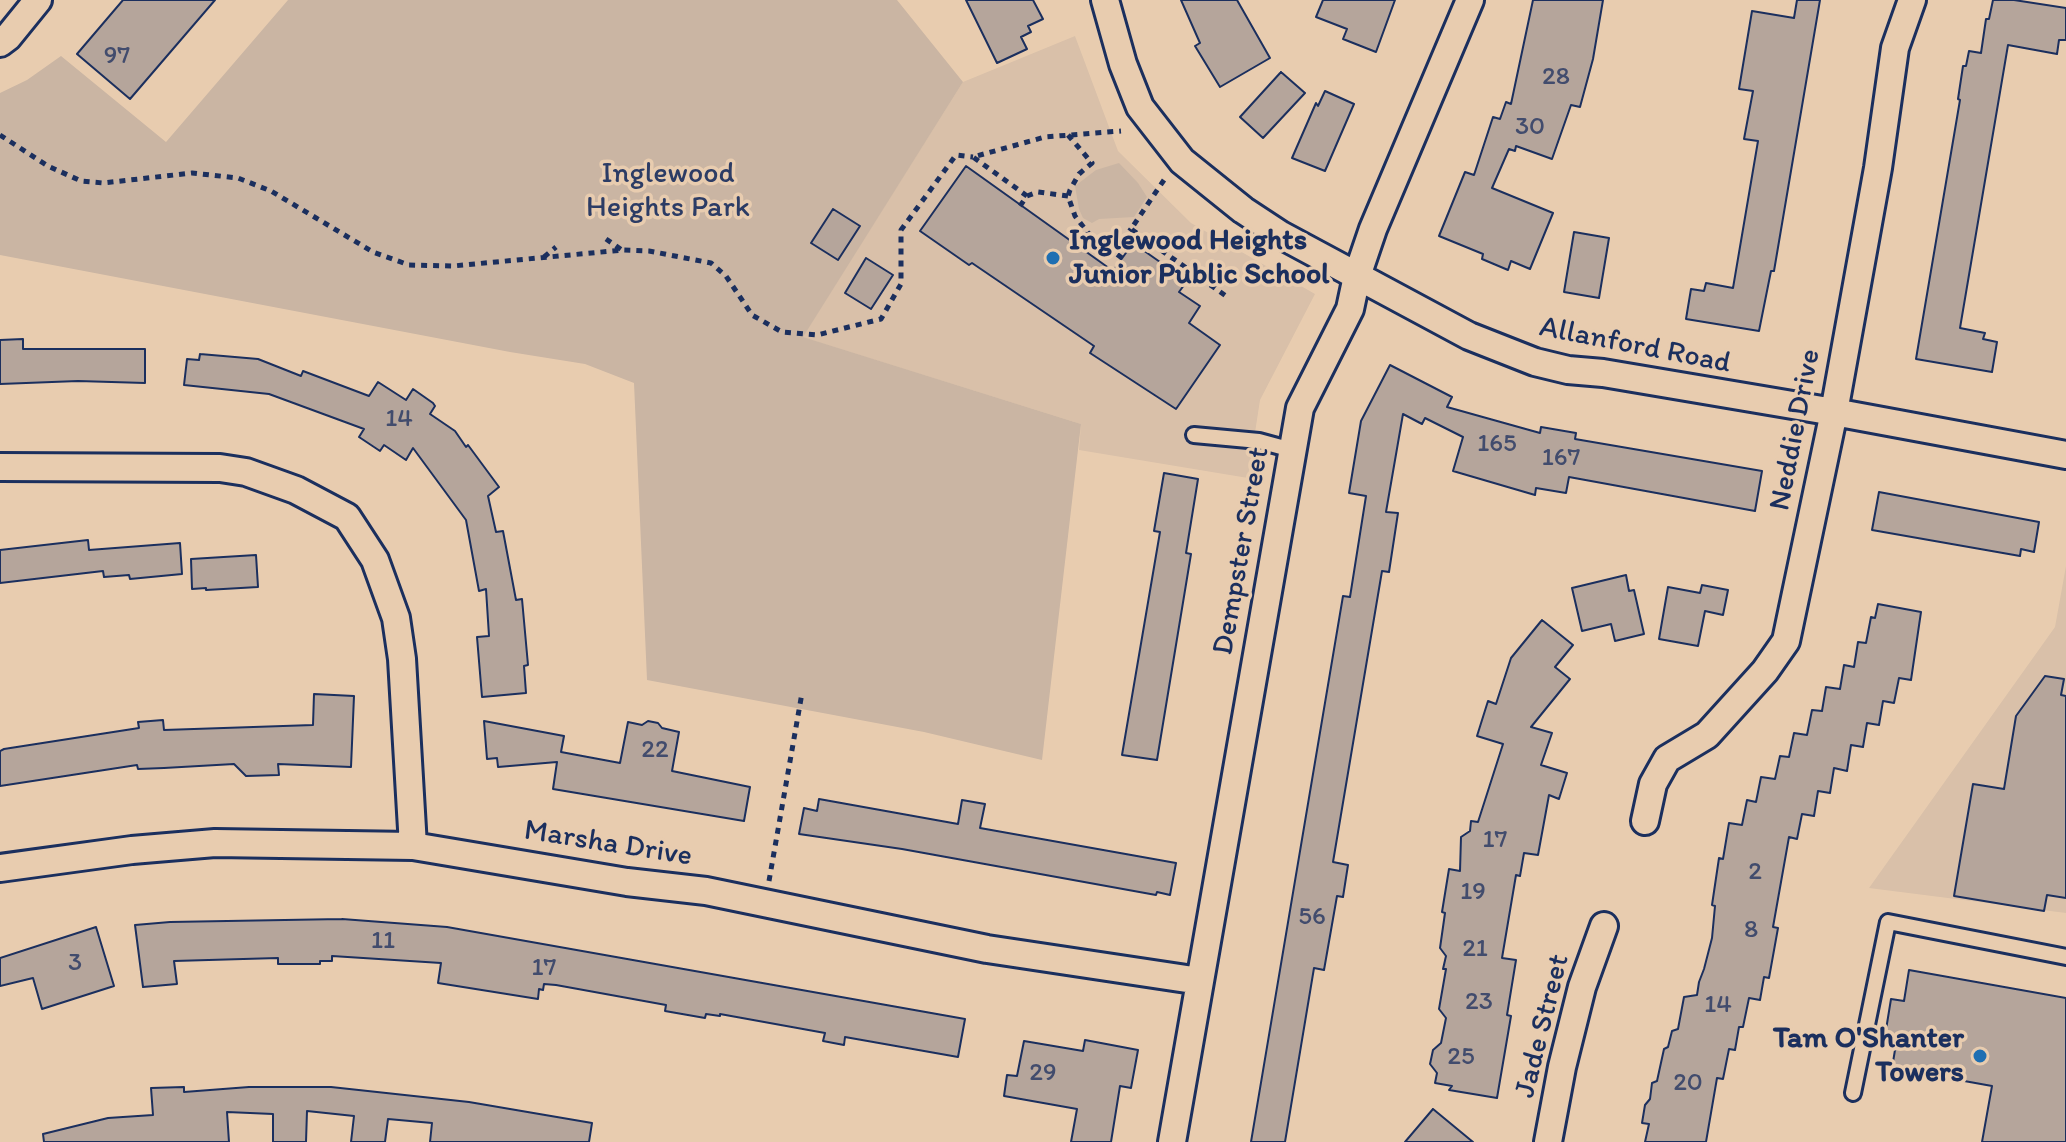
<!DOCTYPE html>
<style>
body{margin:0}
canvas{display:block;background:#e8ccaf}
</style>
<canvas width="2066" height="1142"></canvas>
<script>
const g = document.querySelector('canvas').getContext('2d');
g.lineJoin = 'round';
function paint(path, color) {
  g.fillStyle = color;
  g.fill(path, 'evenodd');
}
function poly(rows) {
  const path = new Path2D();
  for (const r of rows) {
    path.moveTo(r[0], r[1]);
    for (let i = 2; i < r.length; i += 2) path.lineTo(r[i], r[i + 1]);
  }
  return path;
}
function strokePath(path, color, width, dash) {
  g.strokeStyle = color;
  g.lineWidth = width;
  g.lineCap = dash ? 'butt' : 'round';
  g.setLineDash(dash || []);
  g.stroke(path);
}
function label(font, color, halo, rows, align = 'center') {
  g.font = font + ' Itim,sans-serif';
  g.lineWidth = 7;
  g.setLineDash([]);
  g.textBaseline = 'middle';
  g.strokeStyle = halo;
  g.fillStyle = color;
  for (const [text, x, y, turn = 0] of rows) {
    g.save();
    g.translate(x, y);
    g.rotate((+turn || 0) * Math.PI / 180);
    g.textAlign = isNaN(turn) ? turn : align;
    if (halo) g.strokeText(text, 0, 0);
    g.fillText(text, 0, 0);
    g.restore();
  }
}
const built = poly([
 [1075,36,1118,151,1191,223,1315,294,1260,400,1248,478,1079,450,1081,424,802,337,963,82],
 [2066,566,2066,913,1869,888,2055,627]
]);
const green = poly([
 [288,0,897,0,963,82,803,337,1081,424,1042,760,924,732,647,680,634,383,585,364,510,352,0,255,0,93,27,80,61,56,166,142],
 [1119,163,1138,183,1147,197,1134,217,1099,219,1092,223,1083,218,1079,209,1075,186,1096,170]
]);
const building = poly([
 [123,0,215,0,130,99,77,54,123,0],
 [966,0,1033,0,1043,19,1028,26,1031,32,1021,37,1027,49,997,63,966,0],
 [1181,0,1237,0,1270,58,1220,87,1195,46,1200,43,1181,0],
 [1323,0,1395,0,1376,52,1343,39,1347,29,1316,17,1323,0],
 [1533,0,1603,0,1593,59,1580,107,1571,105,1552,159,1516,146,1515,151,1509,149,1492,188,1553,213,1530,269,1511,261,1508,270,1482,259,1483,254,1439,236,1465,172,1474,175,1493,117,1500,119,1506,102,1511,104,1533,0],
 [1797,0,1820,0,1774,271,1771,271,1759,331,1686,319,1691,289,1704,291,1706,283,1733,288,1758,141,1744,139,1753,91,1739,89,1752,11,1794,18,1797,0],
 [1993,0,2014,0,2066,8,2066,40,2059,40,2057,54,2008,45,1960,328,1985,333,1983,339,1997,342,1992,372,1916,359,1960,100,1958,99,1963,66,1966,66,1969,51,1981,53,1986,19,1989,19,1993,0],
 [1281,72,1305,93,1263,138,1240,117,1281,72],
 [1325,91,1354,104,1325,171,1292,158,1316,103,1318,106,1325,91],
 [966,166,1113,271,1133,243,1187,281,1179,292,1200,306,1189,323,1220,345,1176,409,1090,353,1094,346,972,263,969,265,920,231,966,166],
 [833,209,860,226,838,260,811,243,833,209],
 [1574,232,1609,238,1599,298,1564,292,1574,232],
 [866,258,893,275,871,309,845,293,866,258],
 [23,339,23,349,145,349,145,383,78,381,0,384,0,340,23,339],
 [200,354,258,359,301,376,303,371,369,396,378,382,406,400,413,389,433,403,435,406,430,414,455,431,466,447,468,445,499,487,488,496,496,532,503,531,516,600,522,599,528,665,524,666,526,693,482,697,477,637,489,636,486,589,479,591,466,520,413,448,406,460,384,445,380,451,359,437,364,429,269,394,184,385,187,359,199,360,200,354],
 [1390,365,1452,397,1447,407,1540,433,1541,427,1576,433,1575,439,1762,471,1755,511,1569,477,1566,493,1536,488,1535,495,1453,471,1463,437,1425,418,1422,424,1403,414,1386,512,1398,513,1389,572,1382,571,1333,862,1348,865,1343,897,1337,896,1324,970,1314,968,1285,1142,1251,1142,1343,596,1350,597,1366,496,1349,493,1361,421,1390,365],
 [1164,473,1198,479,1186,553,1191,554,1157,760,1122,755,1160,532,1154,531,1164,473],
 [1879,492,2039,522,2034,552,2021,549,2020,556,1872,530,1879,492],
 [88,540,89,550,180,543,182,574,130,579,129,575,104,577,103,571,0,583,0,550,88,540],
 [256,555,258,587,206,590,206,588,192,589,191,559,256,555],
 [1626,575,1629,591,1634,590,1644,634,1615,641,1611,624,1582,631,1572,588,1626,575],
 [1702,585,1728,590,1723,615,1705,611,1698,646,1659,639,1668,587,1700,593,1702,585],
 [1878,604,1921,612,1911,680,1899,678,1894,703,1883,701,1879,725,1867,723,1863,747,1851,745,1847,771,1834,768,1830,793,1818,791,1814,816,1802,814,1797,839,1789,837,1773,927,1778,928,1769,978,1764,977,1760,1000,1749,998,1743,1027,1739,1027,1735,1050,1729,1049,1723,1079,1717,1078,1706,1142,1645,1142,1649,1124,1642,1123,1645,1105,1650,1099,1652,1083,1657,1081,1664,1049,1668,1047,1672,1031,1678,1029,1684,997,1697,995,1699,982,1704,969,1712,938,1715,906,1712,905,1719,858,1723,859,1729,823,1742,825,1747,800,1756,802,1761,777,1775,779,1780,756,1789,757,1794,733,1807,735,1812,710,1822,711,1826,687,1840,689,1844,665,1854,667,1858,642,1866,643,1871,617,1875,618,1878,604],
 [1542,620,1573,645,1555,667,1570,679,1531,727,1552,733,1541,765,1567,773,1559,799,1549,795,1538,855,1524,853,1520,876,1516,875,1502,958,1516,960,1507,1015,1511,1016,1497,1098,1449,1090,1452,1086,1435,1083,1437,1073,1430,1064,1433,1050,1441,1043,1446,1018,1439,1009,1446,969,1443,969,1446,956,1440,948,1445,913,1442,912,1449,869,1460,871,1461,837,1470,831,1471,821,1478,822,1503,744,1477,736,1488,701,1496,704,1511,658,1542,620],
 [2045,676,2064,679,2061,695,2066,696,2066,898,2047,895,2044,911,1954,896,1973,784,2004,789,2016,716,2045,676],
 [314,694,354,696,351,767,278,764,279,775,246,776,234,764,164,768,138,769,137,765,0,786,0,751,4,749,139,728,138,722,163,720,164,730,313,725,314,694],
 [484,721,564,736,561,752,620,763,628,722,642,725,648,721,658,723,662,728,679,732,672,771,750,787,744,821,553,789,557,762,498,767,497,758,487,759,484,721],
 [819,799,958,824,962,800,985,804,980,828,1176,863,1170,895,1157,892,1156,895,902,849,799,834,804,808,817,811,819,799],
 [342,919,447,927,965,1019,958,1057,845,1037,844,1045,823,1041,825,1033,720,1014,720,1016,706,1014,705,1018,665,1011,666,1005,556,985,544,984,543,990,539,989,538,999,438,983,441,963,332,956,332,961,320,961,320,964,278,964,278,958,174,961,177,984,143,987,135,925,170,922,342,919],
 [96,927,114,986,42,1009,33,978,0,986,0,958,96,927],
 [1909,970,2066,998,2066,1142,1982,1142,1992,1086,1892,1068,1896,1044,1884,1042,1891,999,1904,1001,1909,970],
 [1085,1040,1138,1050,1131,1088,1120,1086,1111,1142,1071,1142,1077,1109,1004,1096,1007,1075,1017,1076,1024,1041,1083,1051,1085,1040],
 [184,1087,184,1092,249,1087,331,1087,469,1102,592,1123,589,1142,430,1142,432,1123,388,1119,385,1142,351,1142,354,1116,307,1111,306,1142,273,1142,273,1114,227,1112,229,1142,44,1142,43,1134,108,1118,153,1115,151,1088,184,1087],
 [1433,1109,1473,1142,1405,1142,1433,1109]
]);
const path = poly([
 [0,135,48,166,81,181,103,183,192,173,238,178,271,191,373,252,409,265,453,266,623,250,649,251,711,263,726,276,752,315,782,332,817,335,881,319,901,284,901,230,956,155,973,157],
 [1068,135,1092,163,1079,174,1070,190,1068,196,1075,216,1088,233,1114,252],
 [1164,180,1131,229,1226,296],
 [1027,196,1038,192,1068,196],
 [1020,206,1027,196,973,157,1045,137,1121,131],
 [606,239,622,250],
 [1079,247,1088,233],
 [544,257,556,247],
 [1122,258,1114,252,1131,229],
 [769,881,802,693]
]);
const lane = poly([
 [1194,435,1259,441,1292,450],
 [1853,1093,1888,922,2066,957]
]);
const street = poly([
 [1105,0,1123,64,1140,107,1182,161,1243,210,1281,235,1469,336,1535,362,1568,370,1603,373,1834,412,2066,455],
 [0,43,8,37,38,0],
 [0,467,220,468,246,472,296,490,347,517,375,560,396,618,402,659,413,846],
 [1645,821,1653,784,1667,759,1707,735,1765,671,1786,641,1834,412,1878,168,1895,48,1912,0],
 [0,868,132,850,215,843,413,846,627,882,706,891,987,949,1200,981],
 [1172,1142,1300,408,1350,309,1357,276,1373,229,1470,0],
 [1548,1142,1562,1067,1582,987,1604,926]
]);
const markers = [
 [1053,258,8,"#1f6fb2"],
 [1980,1056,8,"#1f6fb2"]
];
const numberNames = [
 ["97",117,56],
 ["28",1556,77],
 ["30",1530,127],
 ["14",399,419],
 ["165",1497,444],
 ["167",1561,458],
 ["22",655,750],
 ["17",1495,840],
 ["2",1755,872],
 ["19",1473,892],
 ["56",1312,917],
 ["8",1751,930],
 ["11",383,941],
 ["21",1475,949],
 ["3",75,963],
 ["17",544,968],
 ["23",1479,1002],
 ["14",1718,1005],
 ["25",1461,1057],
 ["29",1043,1073],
 ["20",1688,1083]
];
const parkNames = [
 ["Inglewood",668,174],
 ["Heights Park",668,208]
];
const poiNames = [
 ["Inglewood Heights",1069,241],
 ["Junior Public School",1069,275],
 ["Tam O'Shanter",1964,1039,"right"],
 ["Towers",1964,1073,"right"]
];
const streetNames = [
 ["Allanford Road",1635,346,11],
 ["Neddie Drive",1796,430,-79],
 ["Dempster Street",1242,551,-80],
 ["Marsha Drive",608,844,9],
 ["Jade Street",1543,1026,-76]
];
paint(built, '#d9c0a9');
paint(green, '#cab5a3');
paint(building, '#b5a59b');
strokePath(building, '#1b2f5e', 2);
strokePath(lane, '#1b2f5e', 20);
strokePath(street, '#1b2f5e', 32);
strokePath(path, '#1b2f5e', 5, [6, 6]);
strokePath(lane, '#e8ccaf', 14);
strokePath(street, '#e8ccaf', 26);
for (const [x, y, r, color] of markers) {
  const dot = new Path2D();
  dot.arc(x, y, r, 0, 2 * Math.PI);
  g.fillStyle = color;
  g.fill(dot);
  strokePath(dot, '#e8ccaf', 3);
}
label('26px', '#424c6d', null, numberNames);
label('30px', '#2c3c65', '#e8ccaf', parkNames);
label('bold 30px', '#1b2f5e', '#e8ccaf', poiNames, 'left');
label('30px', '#1b2f5e', '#e8ccaf', streetNames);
</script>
